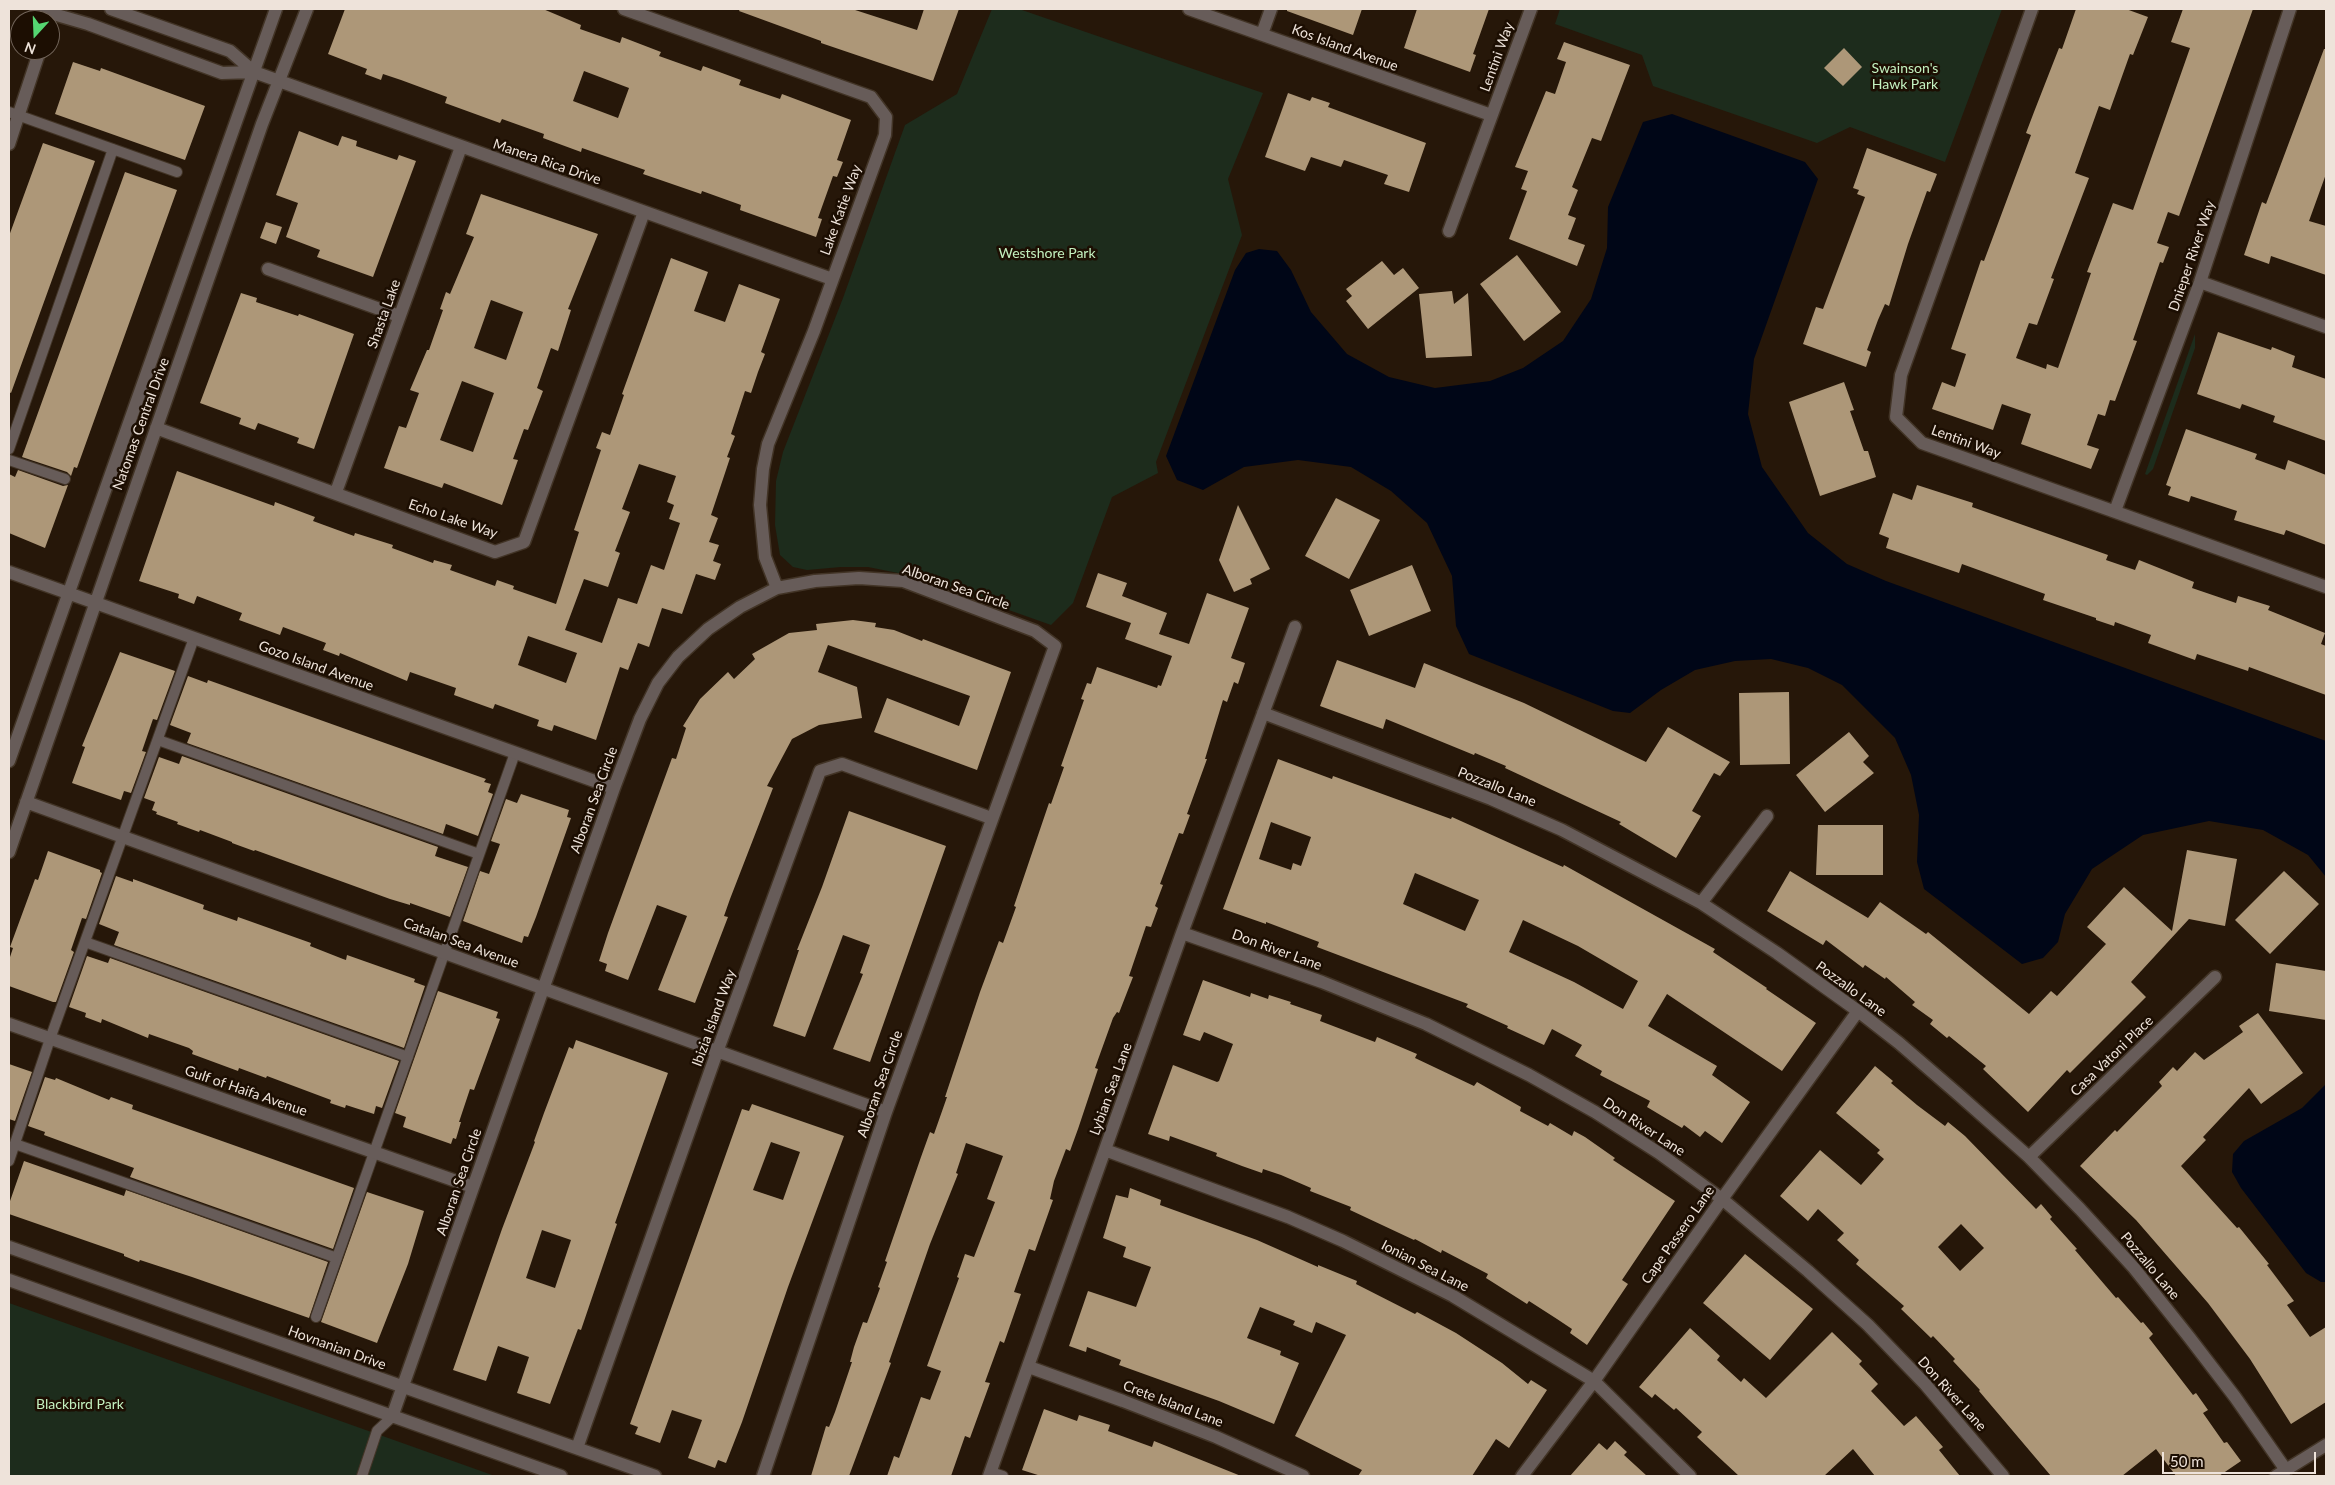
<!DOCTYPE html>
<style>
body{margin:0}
#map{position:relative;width:2335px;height:1485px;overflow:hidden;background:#261709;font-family:Lato,sans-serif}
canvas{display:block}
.frame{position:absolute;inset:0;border:10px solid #eee3da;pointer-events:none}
.north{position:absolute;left:10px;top:10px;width:50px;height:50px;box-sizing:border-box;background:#1c0e02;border:1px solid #706358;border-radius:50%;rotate:200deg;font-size:14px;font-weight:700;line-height:20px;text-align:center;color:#eee3da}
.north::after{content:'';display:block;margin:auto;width:18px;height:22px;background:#55d672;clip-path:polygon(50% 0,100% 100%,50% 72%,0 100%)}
.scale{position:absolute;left:2162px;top:1452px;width:154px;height:22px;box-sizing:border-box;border:2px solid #eee3da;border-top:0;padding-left:6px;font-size:15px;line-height:18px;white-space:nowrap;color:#eee3da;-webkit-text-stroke:4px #1c0e02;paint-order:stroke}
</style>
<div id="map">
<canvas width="2335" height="1485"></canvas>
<div class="frame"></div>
<div class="north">N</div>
<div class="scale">50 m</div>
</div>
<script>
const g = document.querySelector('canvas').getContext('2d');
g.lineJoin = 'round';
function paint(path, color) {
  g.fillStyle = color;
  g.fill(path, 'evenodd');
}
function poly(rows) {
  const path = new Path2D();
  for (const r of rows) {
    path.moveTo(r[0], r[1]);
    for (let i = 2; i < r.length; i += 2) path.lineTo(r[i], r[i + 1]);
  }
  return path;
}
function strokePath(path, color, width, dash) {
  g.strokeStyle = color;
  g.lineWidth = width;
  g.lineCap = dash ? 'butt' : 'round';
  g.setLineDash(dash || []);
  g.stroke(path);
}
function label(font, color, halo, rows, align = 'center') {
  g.font = font + ' Lato,sans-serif';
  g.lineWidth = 5;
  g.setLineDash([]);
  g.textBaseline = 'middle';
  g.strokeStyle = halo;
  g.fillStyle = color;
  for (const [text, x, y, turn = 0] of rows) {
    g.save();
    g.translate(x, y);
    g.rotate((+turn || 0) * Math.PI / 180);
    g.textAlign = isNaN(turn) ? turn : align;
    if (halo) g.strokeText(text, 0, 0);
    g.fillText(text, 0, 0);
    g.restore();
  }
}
const green = poly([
 [992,9,1019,9,1263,93,1228,179,1242,235,1156,462,1158,473,1112,497,1073,603,1051,625,913,576,868,567,841,567,807,570,793,567,780,555,775,525,776,481,783,452,843,298,905,125,957,94],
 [1560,9,2002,9,1945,162,1850,127,1817,143,1653,86,1642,55,1555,24],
 [2195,334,2195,348,2153,469,2147,475,2145,474],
 [9,1303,495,1476,9,1476]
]);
const water = poly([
 [1672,114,1805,162,1818,179,1754,359,1748,414,1762,467,1808,533,1847,564,1886,581,2326,741,2326,877,2308,855,2263,830,2209,821,2143,835,2092,869,2065,914,2058,942,2043,958,2022,964,1924,889,1917,862,1919,815,1911,775,1895,738,1842,685,1808,668,1771,659,1735,661,1695,670,1661,690,1630,713,1613,711,1469,654,1456,626,1452,576,1427,523,1391,491,1351,467,1298,460,1244,467,1203,490,1177,480,1166,456,1235,270,1246,253,1259,249,1277,251,1291,270,1311,312,1347,354,1389,377,1435,388,1490,381,1523,368,1563,341,1591,299,1607,248,1608,207,1643,122],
 [2326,1084,2326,1282,2321,1282,2306,1273,2241,1188,2232,1172,2233,1154,2244,1141,2302,1108]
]);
const building = poly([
 [345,9,543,9,581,25,580,29,620,43,622,37,661,52,659,56,701,71,703,66,741,80,739,85,780,99,782,94,851,120,837,160,843,162,837,177,833,176,818,218,822,219,816,237,740,210,741,205,702,191,701,194,643,174,645,170,582,148,581,152,543,138,544,134,502,119,500,123,445,103,447,97,401,80,383,74,381,80,365,74,367,69,328,54],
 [584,71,629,88,618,118,573,101],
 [740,9,852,9,917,30,924,9,959,9,933,81,821,43,821,41,739,11],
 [1287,9,1362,9,1353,35,1287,11],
 [1417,9,1489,9,1473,54,1476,55,1470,72,1404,48],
 [2076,9,2126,9,2148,17,2133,55,2130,54,2110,110,2099,106,2075,173,2089,178,2051,278,2054,279,2037,325,2029,323,2016,358,2046,369,2047,364,2058,368,2091,273,2087,272,2113,203,2133,210,2190,48,2171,42,2183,9,2253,9,2179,216,2168,212,2157,243,2169,247,2163,263,2160,262,2133,340,2137,341,2115,401,2110,400,2105,416,2098,414,2087,445,2099,449,2091,469,2021,444,2031,414,2002,404,1993,430,1932,409,1942,382,1955,387,1966,354,1951,349,1981,260,1984,261,2031,135,2026,133,2034,112,2059,48,2062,49],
 [1564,42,1630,65,1601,141,1592,138,1572,187,1578,190,1568,215,1576,218,1568,239,1585,245,1577,266,1509,239,1527,191,1521,189,1528,171,1515,167,1546,91,1555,94,1566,62,1557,59],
 [1844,48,1862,67,1843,86,1824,68],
 [2324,49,2326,49,2326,174,2309,221,2326,226,2326,275,2271,256,2269,264,2244,255,2262,202,2266,204],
 [73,62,100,71,101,68,205,106,185,160,55,114],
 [1288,93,1310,101,1312,97,1330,103,1328,107,1426,143,1409,192,1384,184,1388,175,1344,160,1341,167,1311,157,1305,171,1265,157],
 [299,131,338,146,342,136,357,141,356,146,397,160,399,155,416,161,373,277,317,257,320,250,286,237,298,203,276,195],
 [43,143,95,161,11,393,9,392,9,236],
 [1867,148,1937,174,1930,192,1927,191,1908,244,1889,306,1885,304,1878,320,1867,350,1871,352,1866,367,1803,344,1816,307,1823,309,1865,197,1857,194,1859,190,1853,188],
 [125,172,177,190,77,468,74,467,71,476,67,472,22,457],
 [481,194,598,234,568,309,571,310,558,351,551,348,537,388,543,391,528,430,524,429,513,459,518,460,502,505,444,483,442,488,384,468,399,426,406,428,419,393,410,390,427,350,429,350,443,310,440,309,446,292,450,294,474,237,466,234],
 [491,300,523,312,506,360,474,348],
 [462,381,494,393,473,452,440,440],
 [266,222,282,227,276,244,260,238],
 [1517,255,1561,312,1524,341,1480,284],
 [671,258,708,272,694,311,725,322,739,284,780,299,761,352,765,354,758,372,751,393,745,391,731,434,735,436,727,457,730,458,711,515,718,518,709,542,719,545,713,561,721,564,715,580,696,574,682,614,662,608,649,647,638,643,628,670,620,667,596,740,554,725,552,731,537,726,539,720,495,704,493,709,454,695,456,688,410,672,407,681,340,653,339,656,323,650,326,643,283,627,280,635,239,620,242,613,197,596,194,604,178,598,179,594,139,581,177,471,274,506,275,502,315,517,313,521,354,536,355,533,393,545,392,548,433,563,434,560,452,565,450,570,495,586,497,580,514,586,513,589,556,604,579,532,574,530,601,450,596,448,602,432,610,435,624,395,622,394],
 [639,464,676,476,667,502,674,505,669,519,680,523,664,570,651,565,637,604,618,598,602,643,565,630,584,579,608,587,620,553,615,551,630,512,622,509],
 [528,636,577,653,566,683,518,665],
 [1382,261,1394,275,1403,268,1419,288,1368,329,1346,301,1352,296,1346,289],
 [1452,291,1454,304,1468,293,1472,356,1426,358,1419,294],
 [241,293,257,298,256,302,298,316,299,314,354,334,314,449,297,443,299,438,258,423,255,430,239,424,241,418,200,403],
 [2218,332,2271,350,2272,347,2295,356,2292,367,2326,379,2326,441,2273,422,2275,416,2242,404,2240,409,2197,394],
 [1844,382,1854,410,1850,411,1864,451,1868,451,1876,477,1820,496,1789,402],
 [2186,429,2257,454,2255,459,2285,470,2288,460,2326,475,2326,545,2286,530,2284,535,2234,520,2237,511,2191,496,2189,502,2168,495,2171,487,2166,485],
 [18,470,63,486,68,485,45,548,9,533,9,474,15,477],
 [1917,485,1973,503,1972,507,2108,555,2106,560,2135,570,2139,560,2194,582,2192,588,2236,603,2238,596,2270,606,2268,610,2325,633,2321,644,2326,646,2326,695,2249,667,2248,671,2197,654,2195,660,2148,643,2151,635,2115,622,2114,626,2096,620,2096,618,2043,600,2045,594,1962,564,1959,573,1886,548,1889,538,1879,534,1893,493,1912,500],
 [1336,498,1380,520,1349,579,1305,556],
 [1238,505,1270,569,1250,579,1252,584,1234,592,1219,560],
 [1412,565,1431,611,1369,636,1350,590],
 [1098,573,1127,583,1122,596,1167,613,1159,634,1189,644,1207,593,1249,608,1231,658,1245,663,1238,684,1234,682,1227,702,1223,700,1205,759,1207,759,1187,814,1190,815,1183,834,1179,833,1160,884,1163,885,1155,906,1158,908,1151,927,1146,926,1129,976,1133,977,1119,1013,1117,1012,1113,1018,1095,1068,1098,1069,1078,1129,1070,1151,1066,1149,1054,1181,1050,1199,1053,1200,1035,1251,1029,1249,1014,1292,1021,1294,1004,1343,1000,1341,985,1382,990,1383,970,1438,965,1436,951,1476,887,1476,894,1456,899,1458,921,1397,930,1400,941,1371,927,1366,959,1278,957,1277,965,1254,974,1257,995,1202,987,1199,1003,1156,966,1143,956,1173,958,1174,930,1244,889,1362,891,1363,849,1476,811,1476,826,1426,829,1427,835,1412,852,1362,850,1362,854,1347,863,1322,867,1323,880,1288,878,1287,887,1262,885,1261,921,1157,930,1132,934,1134,947,1097,945,1097,980,992,999,941,1003,943,1016,907,1014,906,1049,803,1051,804,1064,767,1061,766,1084,700,1081,699,1087,683,1091,684,1097,667,1157,688,1158,685,1161,686,1172,656,1125,639,1131,623,1086,607],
 [853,620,876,623,875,627,894,630,922,641,923,639,1011,672,977,770,874,732,887,698,959,726,970,696,828,645,818,672,857,687,862,718,819,725,792,739,767,786,773,788,730,899,724,916,728,917,695,1003,658,990,687,916,657,905,628,980,605,971,607,964,599,961,608,933,672,758,676,759,686,728,683,726,700,699,728,672,734,679,755,659,752,654,789,633,817,630,816,624],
 [120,652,175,671,157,720,153,719,142,751,146,752,131,793,124,791,121,800,72,783,85,747,82,746],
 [1337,660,1415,688,1424,663,1524,703,1646,762,1668,727,1730,762,1720,776,1714,773,1692,811,1701,816,1676,858,1619,824,1621,822,1505,768,1506,766,1475,753,1474,755,1386,719,1383,729,1320,706],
 [188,676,207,683,208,680,486,779,484,782,491,784,488,792,493,794,478,836,446,824,443,834,187,743,191,733,170,725],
 [1789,692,1790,764,1740,765,1739,693],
 [1849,732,1869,756,1863,762,1874,773,1825,812,1796,775],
 [182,756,438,847,435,856,468,867,450,917,410,903,410,905,390,899,255,850,254,851,232,843,232,842,200,830,199,832,177,824,178,822,156,814,157,812,152,810,155,802,144,798,159,757,179,764],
 [1278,759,1332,779,1333,776,1451,819,1452,817,1563,867,1564,865,1715,949,1713,952,1767,988,1766,989,1816,1023,1782,1071,1667,994,1648,1026,1717,1066,1712,1075,1750,1102,1722,1143,1705,1131,1700,1137,1684,1125,1682,1128,1647,1107,1650,1101,1600,1075,1602,1071,1575,1056,1582,1045,1552,1029,1544,1045,1507,1028,1508,1026,1466,1007,1468,1004,1317,947,1319,942,1266,922,1266,924,1223,909],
 [1271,822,1311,837,1301,866,1293,863,1291,870,1259,859],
 [1415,873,1479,900,1465,931,1403,904],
 [1523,920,1578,946,1638,981,1623,1009,1574,982,1509,952],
 [521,794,569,810,567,817,571,818,536,917,528,937,524,936,522,943,463,921,480,871,489,874,500,844,491,841,506,799,517,803],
 [849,811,946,846,870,1062,833,1049,863,974,860,973,870,945,843,935,805,1037,773,1026,799,950,797,950,822,887],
 [1818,825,1883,825,1883,875,1816,875],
 [2187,850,2237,859,2225,926,2189,919,2131,982,2146,997,2070,1073,2067,1070,2028,1112,1983,1069,1986,1066,1949,1036,1947,1038,1930,1024,1933,1020,1912,1005,1915,1002,1886,977,1885,979,1865,965,1863,968,1826,940,1823,945,1767,911,1790,871,1868,918,1880,902,1926,934,1928,932,2029,1014,2051,991,2057,996,2106,944,2087,927,2124,887,2172,931],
 [48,851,100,870,100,872,102,873,86,919,82,918,71,950,74,952,56,1002,53,1002,9,986,9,960,13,948,10,947,35,879,38,880],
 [2284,871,2319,904,2270,954,2235,920],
 [116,876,133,882,133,879,204,905,203,909,237,921,238,917,311,943,310,946,343,959,346,960,347,955,415,979,414,982,425,986,404,1048,114,945,119,932,99,924],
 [87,956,108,963,110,958,399,1061,382,1108,376,1106,374,1114,346,1105,345,1108,330,1103,331,1100,267,1076,266,1078,239,1068,238,1071,192,1054,193,1051,189,1048,149,1034,148,1038,102,1019,101,1023,85,1017,86,1013,69,1007],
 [2276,963,2326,971,2326,1020,2269,1011],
 [1203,980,1250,997,1251,993,1268,999,1269,995,1291,1002,1290,1004,1322,1015,1320,1021,1375,1042,1377,1037,1417,1054,1415,1058,1474,1086,1477,1082,1521,1107,1520,1111,1548,1126,1550,1123,1572,1136,1574,1131,1585,1137,1615,1158,1613,1160,1675,1201,1622,1280,1628,1284,1587,1345,1570,1333,1572,1329,1557,1319,1529,1301,1527,1304,1486,1278,1488,1274,1442,1250,1441,1253,1415,1239,1414,1240,1350,1210,1351,1207,1310,1191,1311,1188,1281,1175,1263,1169,1262,1173,1242,1166,1216,1156,1217,1153,1170,1136,1169,1141,1148,1134,1173,1065,1217,1082,1219,1081,1233,1044,1204,1032,1200,1041,1183,1035],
 [438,991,498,1012,496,1018,500,1019,474,1090,470,1089,459,1122,461,1122,456,1139,453,1138,451,1144,403,1127,406,1117,395,1113],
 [2258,1013,2303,1073,2261,1104,2249,1088,2203,1137,2206,1140,2181,1166,2237,1228,2239,1227,2269,1264,2267,1265,2294,1301,2287,1305,2310,1337,2326,1327,2326,1402,2291,1424,2250,1359,2208,1303,2136,1220,2080,1166,2115,1130,2117,1132,2162,1086,2159,1082,2173,1067,2177,1071,2195,1052,2204,1060,2243,1032,2239,1026],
 [576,1040,668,1073,615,1223,617,1224,581,1330,578,1329,550,1404,517,1393,529,1357,498,1346,486,1381,453,1370,502,1229,535,1142,534,1141,544,1113,569,1047,573,1049],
 [542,1230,571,1240,555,1288,526,1278],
 [9,1064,32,1072,15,1121,9,1119],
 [1875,1066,1893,1081,1891,1083,1917,1105,1945,1126,1948,1122,1965,1136,2036,1209,2041,1204,2052,1217,2050,1219,2077,1249,2075,1250,2116,1298,2118,1297,2141,1323,2143,1322,2153,1334,2149,1338,2193,1395,2196,1393,2208,1410,2203,1413,2224,1443,2227,1442,2241,1461,2219,1476,2176,1476,2156,1449,2122,1476,2051,1476,1979,1391,1980,1390,1953,1361,1955,1359,1933,1336,1931,1338,1901,1309,1904,1306,1856,1264,1859,1260,1837,1240,1844,1233,1818,1209,1808,1221,1780,1196,1820,1150,1861,1185,1884,1159,1877,1153,1880,1150,1836,1113],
 [1961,1224,1984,1248,1960,1271,1938,1247],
 [45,1077,55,1080,56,1078,109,1100,111,1097,133,1105,132,1109,354,1188,333,1249,130,1177,134,1168,44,1135,45,1132,28,1126],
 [752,1104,844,1136,788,1287,742,1422,726,1463,718,1460,715,1468,688,1458,702,1420,672,1410,660,1443,635,1434,638,1427,630,1424,742,1109,749,1111],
 [771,1142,800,1152,783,1200,753,1190],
 [24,1161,124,1196,126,1190,328,1262,309,1318,192,1277,140,1260,139,1262,124,1256,124,1254,9,1214,9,1204],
 [1130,1188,1161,1200,1160,1205,1257,1240,1318,1267,1318,1265,1357,1281,1356,1284,1415,1314,1417,1312,1456,1333,1502,1363,1528,1384,1531,1380,1547,1390,1509,1448,1496,1439,1472,1476,1358,1476,1362,1470,1295,1436,1346,1335,1316,1322,1312,1333,1293,1325,1295,1321,1260,1307,1247,1338,1281,1351,1280,1355,1299,1363,1274,1424,1219,1401,1119,1365,1121,1360,1087,1347,1086,1352,1069,1346,1088,1291,1136,1307,1151,1267,1123,1257,1126,1247,1103,1238,1116,1195,1128,1198],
 [367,1192,424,1211,408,1264,377,1343,321,1322],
 [1745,1254,1813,1309,1770,1360,1703,1303],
 [1690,1328,1720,1356,1717,1360,1741,1382,1744,1378,1766,1398,1832,1332,1862,1361,1859,1364,1878,1384,1871,1391,1904,1426,1916,1416,1943,1447,1939,1450,1960,1476,1875,1476,1853,1449,1824,1476,1739,1476,1697,1437,1702,1432,1676,1408,1674,1410,1655,1394,1652,1398,1639,1387],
 [1044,1409,1077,1421,1079,1415,1110,1425,1108,1431,1152,1447,1154,1441,1241,1476,1041,1476,1022,1470],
 [1615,1441,1627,1452,1624,1455,1647,1476,1570,1476,1599,1443,1607,1450]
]);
const service = poly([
 [9,112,177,172],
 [9,449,113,149],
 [9,460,65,479],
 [158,740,479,854],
 [85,942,408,1057],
 [15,1144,337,1258],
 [9,1161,50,1039,194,638],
 [316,1317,515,753],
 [991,1472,1003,1476],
 [362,1476,377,1431,392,1417]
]);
const minor = poly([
 [36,9,88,24,222,73,254,72],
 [111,9,230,51,254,72,832,279],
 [624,9,871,97,886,117,885,135,814,331,768,444,763,469,760,505,765,557,777,588],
 [1189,9,1491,115],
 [2032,9,1901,375,1896,417,1922,443,2326,587],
 [1262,34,1271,9],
 [9,144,40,50],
 [1449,231,1531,9],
 [268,269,399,316],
 [2200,282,2326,327],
 [156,428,495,552,524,542,644,212],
 [336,492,461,147],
 [2115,511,2200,282,2290,9],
 [9,572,614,788],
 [1263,713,1491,799,1562,830,1701,903,1777,953,1858,1011,1899,1043,1959,1095,2029,1157,2080,1209,2134,1268,2189,1337,2235,1397,2286,1470],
 [9,761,276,9],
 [26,802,886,1112],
 [9,852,262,124,307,9],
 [1701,903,1767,816],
 [1182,933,1322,982,1426,1024,1529,1075,1595,1112,1659,1153,1722,1199,1808,1271,1868,1325,1925,1384,2003,1476],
 [9,1024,473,1187],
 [1105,1150,1288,1217,1343,1241,1453,1296,1594,1381,1690,1476],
 [2029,1157,2215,977],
 [9,1247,655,1476],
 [9,1280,561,1476],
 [1029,1367,1123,1401,1216,1437,1303,1476],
 [392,1417,614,788,640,719,658,683,678,657,708,629,740,607,777,588,815,581,859,578,903,581,1035,631,1055,646,886,1112,763,1476],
 [577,1448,717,1052,820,771,842,764,991,818],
 [989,1476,1182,933,1295,627],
 [1522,1476,1594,1381,1722,1199,1858,1011],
 [2276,1476,2326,1445]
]);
const streetNames = [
 ["Kos Island Avenue",1345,48,20],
 ["Lentini Way",1497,57,-70],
 ["Manera Rica Drive",547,162,19],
 ["Lake Katie Way",841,210,-70],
 ["Dnieper River Way",2192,256,-71],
 ["Shasta Lake",384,314,-70],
 ["Natomas Central Drive",141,424,-70],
 ["Lentini Way",1966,442,20],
 ["Echo Lake Way",453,519,19],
 ["Alboran Sea Circle",956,587,19],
 ["Gozo Island Avenue",316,666,20],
 ["Pozzallo Lane",1497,787,22],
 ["Alboran Sea Circle",594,800,-70],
 ["Catalan Sea Avenue",461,943,20],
 ["Don River Lane",1277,950,20],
 ["Pozzallo Lane",1851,989,36],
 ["Ibizia Island Way",714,1018,-70],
 ["Casa Vatoni Place",2112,1056,-44],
 ["Alboran Sea Circle",880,1084,-71],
 ["Lybian Sea Lane",1111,1089,-70],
 ["Gulf of Haifa Avenue",246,1091,19],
 ["Don River Lane",1644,1127,33],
 ["Alboran Sea Circle",459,1182,-71],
 ["Cape Passero Lane",1678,1235,-55],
 ["Ionian Sea Lane",1425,1266,27],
 ["Pozzallo Lane",2150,1266,50],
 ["Hovnanian Drive",337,1348,20],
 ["Don River Lane",1952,1394,48],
 ["Crete Island Lane",1173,1404,21]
];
const parkNames = [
 ["Swainson's",1905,68],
 ["Hawk Park",1905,84],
 ["Westshore Park",1047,253],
 ["Blackbird Park",80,1404]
];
paint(green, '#1d2c1c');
paint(water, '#000617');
paint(building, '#ad9778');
strokePath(service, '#423426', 12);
strokePath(minor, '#423426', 15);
strokePath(service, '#675c59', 10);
strokePath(minor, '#675c59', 12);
label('14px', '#eee3da', '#1c0e02', streetNames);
label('14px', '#c3f0bf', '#1c0e02', parkNames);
</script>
